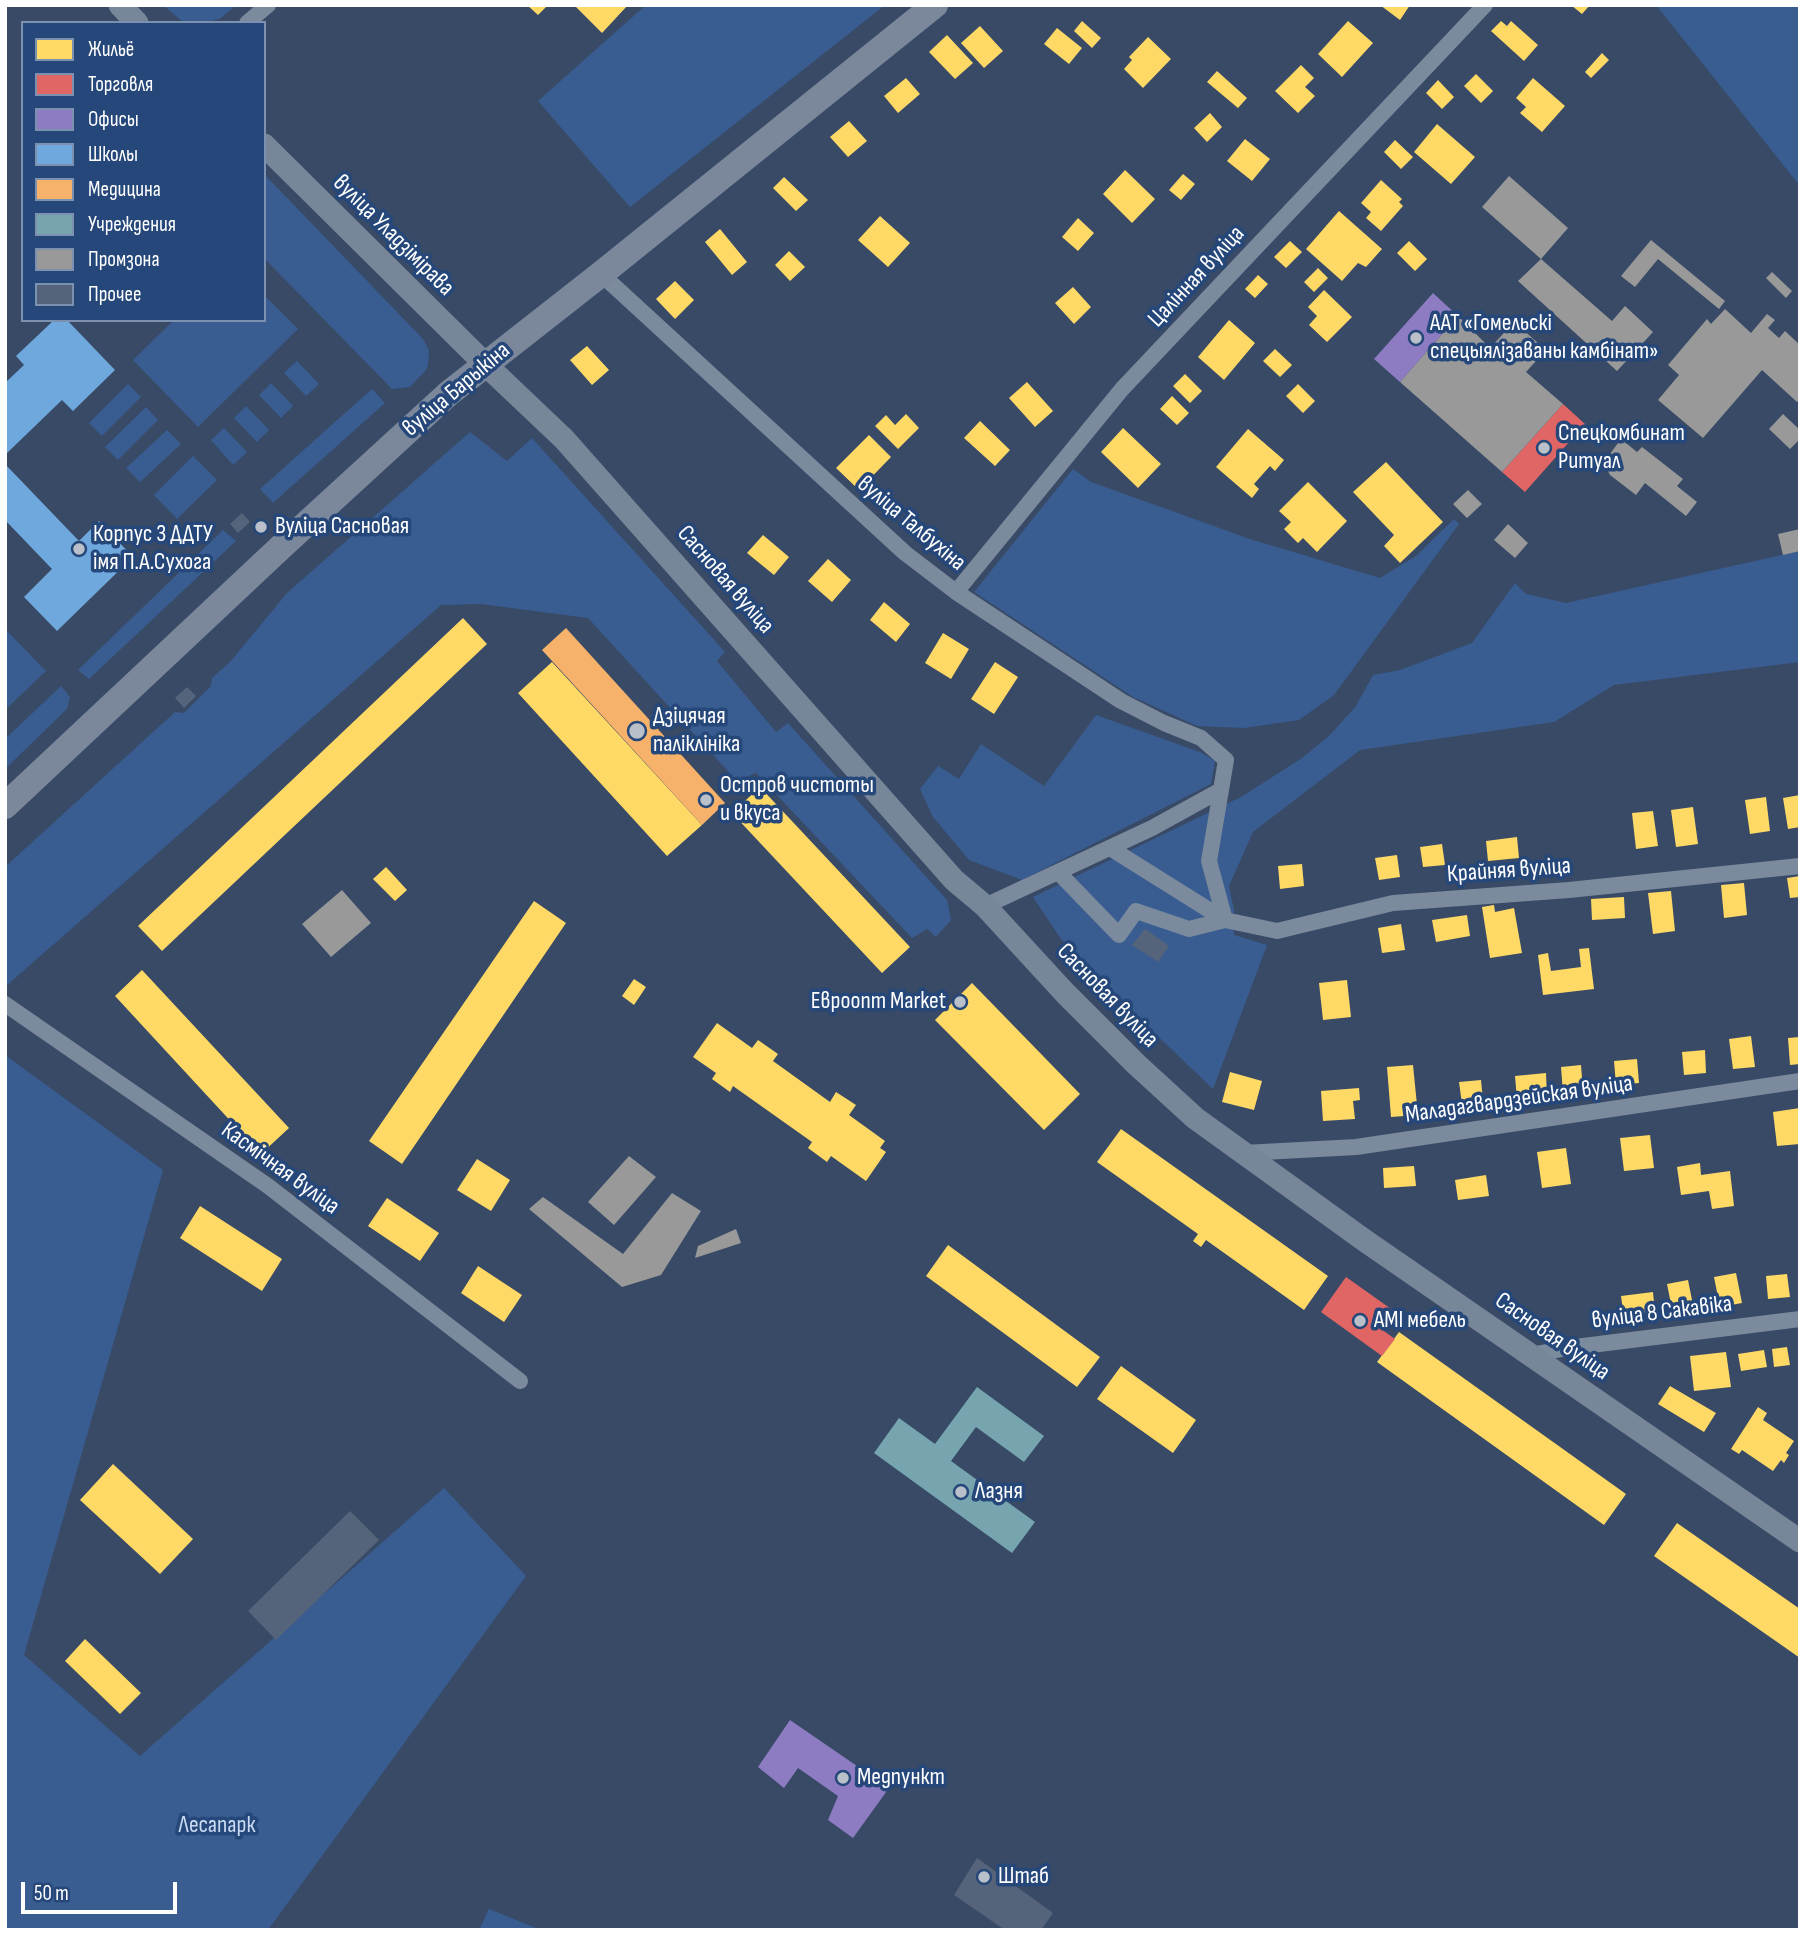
<!DOCTYPE html>
<meta charset="utf-8">
<style>
body{margin:0}
#map{position:relative;width:1805px;height:1935px;overflow:hidden;background:#384a66;font-family:"Sofia Sans Condensed",sans-serif}
canvas{display:block}
.frame{position:absolute;inset:0;border:7px solid #fff;pointer-events:none}
.legend{position:absolute;left:21px;top:21px;width:245px;height:301px;box-sizing:border-box;background:#254779;border:2px solid #7c91af;margin:0;padding:9px 12px;list-style:none;font-size:21px;color:#fff}
.legend li{display:flex;align-items:center;gap:14px;height:35px}
.legend b{width:35px;border:2px solid #7c91af}
.scale{position:absolute;left:21px;top:1882px;width:156px;height:32px;box-sizing:border-box;border:4px solid #fff;border-top:0;padding-left:9px;font-size:21px;line-height:24px;white-space:nowrap;color:#fff;-webkit-text-stroke:5px #254779;paint-order:stroke}
</style>
<div id="map">
<canvas width="1805" height="1935"></canvas>
<div class="frame"></div>
<ul class="legend">
<li><b style="height:19px;background:#ffd966"></b>Жильё</li>
<li><b style="height:19px;background:#e06666"></b>Торговля</li>
<li><b style="height:19px;background:#8e7cc3"></b>Офисы</li>
<li><b style="height:19px;background:#6fa8dc"></b>Школы</li>
<li><b style="height:19px;background:#f6b26b"></b>Медицина</li>
<li><b style="height:19px;background:#76a5af"></b>Учреждения</li>
<li><b style="height:19px;background:#999"></b>Промзона</li>
<li><b style="height:19px;background:#55647a"></b>Прочее</li>
</ul>
<div class="scale">50 m</div>
</div>
<script>
const g = document.querySelector('canvas').getContext('2d');
g.lineJoin = 'round';
function paint(path, color) {
  g.fillStyle = color;
  g.fill(path, 'evenodd');
}
function poly(rows) {
  const path = new Path2D();
  for (const r of rows) {
    path.moveTo(r[0], r[1]);
    for (let i = 2; i < r.length; i += 2) path.lineTo(r[i], r[i + 1]);
  }
  return path;
}
function strokePath(path, color, width, dash) {
  g.strokeStyle = color;
  g.lineWidth = width;
  g.lineCap = dash ? 'butt' : 'round';
  g.setLineDash(dash || []);
  g.stroke(path);
}
function label(font, color, halo, rows, align = 'center') {
  g.font = font + ' "Sofia Sans Condensed",sans-serif';
  g.lineWidth = 7;
  g.setLineDash([]);
  g.textBaseline = 'middle';
  g.strokeStyle = halo;
  g.fillStyle = color;
  for (const [text, x, y, turn = 0] of rows) {
    g.save();
    g.translate(x, y);
    g.rotate((+turn || 0) * Math.PI / 180);
    g.textAlign = isNaN(turn) ? turn : align;
    if (halo) g.strokeText(text, 0, 0);
    g.fillText(text, 0, 0);
    g.restore();
  }
}
const green = poly([
 [163,5,236,5,221,18,209,22,184,23],
 [646,5,885,5,630,207,538,101],
 [1656,5,1800,5,1800,186],
 [264,174,423,339,429,350,428,365,426,370,410,387,392,389,264,258],
 [264,295,298,329,198,427,133,360,174,320,264,320],
 [297,361,319,384,306,396,284,373],
 [271,383,293,406,281,418,259,395],
 [128,384,141,397,102,436,89,423],
 [372,389,385,403,273,503,260,489],
 [246,406,269,430,257,442,234,418],
 [146,407,158,420,118,460,105,447],
 [224,428,247,452,233,465,211,440],
 [167,430,181,444,140,482,126,468],
 [470,432,507,461,532,438,725,652,717,661,776,732,788,723,947,900,951,920,936,937,927,929,912,938,756,773,737,781,588,618,481,604,441,605,5,987,5,867,175,712,184,713,211,686,212,678,230,662,287,593],
 [193,456,217,480,177,519,154,495],
 [1073,469,1091,482,1250,539,1380,578,1416,556,1454,519,1459,524,1334,695,1299,720,1244,728,1197,726,1133,697,974,592],
 [223,530,236,541,89,679,78,670],
 [1800,551,1800,662,1614,685,1554,722,1360,750,1253,832,1229,886,1234,910,1234,935,1267,945,1213,1089,1124,1004,1061,939,1033,897,1241,797,1302,758,1329,736,1356,706,1373,675,1400,670,1472,643,1515,583,1526,594,1566,603],
 [5,629,46,671,5,710],
 [61,686,70,697,67,709,5,769,5,739],
 [1096,715,1200,752,1215,761,1211,784,1022,880,969,860,933,817,920,789,938,766,959,779,981,744,1044,786],
 [5,1055,163,1170,24,1655,140,1756,444,1488,526,1576,268,1930,5,1930],
 [489,1909,541,1930,479,1930]
]);
const homes = poly([
 [527,5,548,5,538,15],
 [574,5,628,5,602,33],
 [1380,5,1410,5,1400,20],
 [1571,5,1590,5,1582,14],
 [1082,21,1101,38,1092,48,1074,31],
 [1348,21,1373,43,1342,77,1318,54],
 [1501,21,1507,26,1511,21,1538,45,1524,61,1491,31],
 [980,26,1003,51,984,68,961,43],
 [1057,28,1082,48,1069,64,1044,44],
 [947,35,973,63,955,79,929,52],
 [1148,37,1171,59,1143,88,1124,69,1132,60,1129,57],
 [1602,53,1609,60,1591,78,1585,72],
 [1301,65,1314,78,1305,87,1315,96,1298,113,1275,91],
 [1217,71,1247,98,1238,108,1207,82],
 [1476,74,1493,91,1481,103,1464,86],
 [906,78,920,94,898,113,884,96],
 [1533,78,1565,106,1542,132,1520,113,1526,107,1516,98],
 [1438,80,1454,97,1442,109,1426,93],
 [1210,113,1222,127,1207,142,1194,128],
 [849,121,867,141,848,157,830,137],
 [1437,124,1475,157,1451,184,1414,152],
 [1245,139,1270,159,1252,181,1227,161],
 [1395,140,1413,157,1401,169,1384,152],
 [1125,170,1155,199,1132,223,1103,194],
 [1183,174,1195,184,1181,200,1169,190],
 [784,177,808,200,796,211,773,188],
 [1381,180,1402,199,1399,202,1403,206,1381,231,1366,218,1371,212,1361,203],
 [1339,211,1382,249,1366,267,1358,263,1342,281,1306,249],
 [880,216,910,243,888,267,858,240],
 [1078,218,1094,233,1078,251,1062,237],
 [720,229,747,262,732,275,705,242],
 [1290,241,1302,252,1286,268,1274,257],
 [1409,241,1427,259,1415,271,1397,253],
 [789,251,805,267,790,281,775,265],
 [1318,268,1328,278,1314,292,1304,282],
 [1258,275,1268,284,1255,298,1245,289],
 [675,281,694,300,675,319,656,299],
 [1073,287,1091,307,1074,324,1055,303],
 [1324,290,1352,317,1327,342,1309,325,1317,316,1308,307],
 [1229,320,1255,343,1224,380,1198,357],
 [587,346,609,370,592,385,570,360],
 [1275,349,1292,365,1280,377,1263,361],
 [1185,374,1202,391,1190,403,1173,386],
 [1027,382,1053,411,1035,427,1009,398],
 [1298,384,1315,401,1303,413,1286,396],
 [1172,396,1189,413,1177,425,1160,409],
 [906,414,919,428,898,449,875,426,886,415,895,425],
 [980,421,1010,450,995,466,964,438],
 [1123,428,1161,464,1138,488,1101,452],
 [1248,429,1284,460,1275,471,1270,466,1254,484,1259,489,1252,498,1216,467],
 [869,435,891,457,859,490,836,468],
 [1386,462,1443,522,1400,563,1384,546,1394,535,1353,492],
 [1308,482,1347,521,1317,552,1303,538,1298,543,1284,529,1291,522,1279,511],
 [763,535,789,557,774,575,747,553],
 [828,559,851,580,832,602,808,581],
 [884,602,910,624,896,642,870,620],
 [463,618,487,644,162,951,138,926],
 [943,633,969,649,951,679,925,663],
 [552,662,702,825,667,856,518,693],
 [995,662,1018,677,994,714,971,699],
 [760,787,910,947,882,973,732,813],
 [1800,795,1800,827,1788,829,1783,798],
 [1766,797,1770,831,1750,834,1745,800],
 [1693,807,1698,844,1676,847,1671,810],
 [1653,811,1658,846,1636,849,1632,813],
 [1517,837,1519,858,1488,861,1486,841],
 [1442,844,1445,865,1423,867,1420,847],
 [1397,855,1400,877,1379,880,1375,858],
 [1302,864,1304,886,1280,889,1278,866],
 [386,867,407,890,395,901,373,879],
 [1800,876,1800,897,1790,898,1787,878],
 [1744,883,1747,915,1724,918,1721,885],
 [1671,891,1675,931,1653,934,1648,893],
 [1624,897,1625,918,1592,920,1591,899],
 [534,901,566,923,402,1164,369,1141],
 [1494,905,1495,912,1514,908,1522,953,1490,958,1482,907],
 [1467,915,1470,936,1436,942,1432,920],
 [1401,924,1405,950,1382,953,1378,928],
 [1589,948,1594,989,1543,995,1538,955,1548,953,1551,971,1581,967,1579,949],
 [142,970,289,1128,261,1154,115,996],
 [634,979,646,987,634,1005,622,996],
 [1347,980,1351,1017,1323,1020,1319,983],
 [972,983,1080,1094,1044,1130,935,1020],
 [717,1023,752,1048,758,1040,778,1054,773,1061,830,1102,836,1092,856,1105,849,1115,885,1141,880,1148,886,1152,866,1181,831,1156,827,1162,808,1148,812,1142,733,1086,730,1092,712,1079,716,1073,693,1057],
 [1751,1036,1755,1067,1733,1069,1729,1039],
 [1800,1037,1800,1064,1790,1065,1788,1038],
 [1705,1050,1706,1073,1684,1075,1682,1052],
 [1637,1059,1639,1083,1616,1085,1614,1061],
 [1413,1065,1418,1115,1391,1117,1387,1067],
 [1581,1065,1583,1091,1563,1093,1561,1067],
 [1230,1072,1262,1081,1254,1110,1222,1102],
 [1546,1073,1547,1098,1517,1100,1515,1076],
 [1481,1080,1483,1101,1462,1104,1459,1082],
 [1359,1088,1360,1100,1353,1101,1355,1119,1323,1121,1321,1091],
 [1800,1108,1800,1144,1777,1146,1773,1112],
 [1121,1129,1328,1276,1304,1310,1206,1240,1201,1247,1193,1241,1198,1234,1097,1162],
 [1650,1135,1654,1168,1624,1171,1620,1138],
 [1566,1148,1571,1184,1542,1188,1537,1152],
 [477,1159,510,1180,491,1211,457,1190],
 [1700,1163,1701,1175,1730,1171,1734,1206,1712,1209,1709,1191,1681,1195,1677,1167],
 [1414,1166,1416,1186,1384,1188,1383,1168],
 [1486,1175,1489,1196,1458,1200,1455,1180],
 [387,1198,439,1233,420,1261,368,1226],
 [200,1206,282,1259,262,1291,180,1238],
 [948,1245,1100,1357,1077,1387,926,1276],
 [478,1266,522,1295,504,1322,461,1293],
 [1736,1273,1742,1303,1720,1307,1714,1277],
 [1787,1274,1790,1297,1768,1299,1766,1276],
 [1688,1280,1694,1310,1673,1314,1667,1284],
 [1653,1292,1655,1314,1624,1318,1621,1296],
 [1399,1332,1626,1494,1604,1525,1377,1362],
 [1787,1347,1790,1365,1774,1367,1772,1349],
 [1764,1350,1767,1367,1741,1371,1738,1354],
 [1726,1352,1731,1387,1694,1391,1690,1356],
 [1121,1366,1196,1420,1173,1453,1097,1399],
 [1670,1386,1716,1413,1704,1432,1658,1404],
 [1758,1407,1767,1413,1763,1420,1794,1441,1786,1453,1789,1455,1784,1463,1781,1460,1773,1471,1742,1450,1739,1454,1731,1449],
 [113,1464,193,1539,160,1574,80,1500],
 [1677,1523,1800,1609,1800,1658,1654,1556],
 [85,1639,141,1693,120,1714,65,1661]
]);
const shops = poly([
 [1563,404,1585,424,1525,492,1502,472],
 [1346,1277,1394,1311,1381,1329,1395,1339,1382,1356,1321,1312]
]);
const offices = poly([
 [1433,293,1458,316,1400,382,1374,359],
 [790,1720,889,1788,853,1838,828,1820,838,1796,798,1768,784,1788,758,1767]
]);
const schools = poly([
 [54,320,67,320,115,370,73,411,62,400,5,455,5,383,24,365,16,356],
 [5,464,79,541,99,521,133,557,57,631,24,597,52,569,5,520]
]);
const health = poly([
 [566,628,725,803,702,825,542,650]
]);
const public = poly([
 [977,1387,1044,1436,1024,1462,976,1427,951,1461,1035,1522,1012,1553,874,1453,899,1418,935,1444]
]);
const industry = poly([
 [1509,176,1568,228,1541,259,1482,207],
 [1651,240,1725,301,1719,309,1658,259,1635,287,1621,276],
 [1541,259,1612,321,1625,306,1653,332,1617,371,1518,281],
 [1772,272,1792,291,1786,298,1766,278],
 [1725,309,1751,333,1767,314,1775,320,1768,328,1779,338,1785,331,1800,345,1800,399,1797,402,1762,370,1703,438,1658,400,1679,375,1668,365,1707,319,1711,324],
 [1458,316,1490,348,1514,322,1546,350,1526,372,1563,404,1502,472,1400,382],
 [1783,414,1800,430,1800,439,1790,449,1769,429],
 [1621,439,1637,452,1642,447,1683,479,1677,486,1697,502,1686,516,1645,483,1636,495,1610,475,1606,467,1607,458],
 [1468,490,1482,504,1467,518,1453,504],
 [1508,524,1528,543,1515,558,1494,540],
 [1800,529,1800,551,1783,555,1778,534],
 [342,890,371,923,331,957,302,924],
 [629,1156,656,1177,614,1225,588,1202],
 [672,1193,701,1211,661,1275,622,1287,529,1209,543,1197,623,1254],
 [736,1229,741,1243,695,1258,698,1246]
]);
const building = poly([
 [242,513,250,522,238,533,230,524],
 [187,687,196,696,184,708,175,698],
 [1145,929,1169,946,1158,962,1132,945],
 [350,1511,379,1540,276,1640,248,1611],
 [977,1858,1053,1913,1041,1930,1005,1930,954,1895]
]);
const street = poly([
 [247,23,268,5],
 [601,274,905,553,956,592,1121,701,1164,723,1201,738,1226,760,1221,790,1152,828,985,906],
 [956,592,1122,389,1485,5],
 [1110,848,1225,920,1277,931,1393,903,1569,890,1800,866],
 [1058,872,1119,935,1136,911,1189,929,1225,920,1209,861,1221,790],
 [5,1004,268,1186,520,1381],
 [1244,1153,1356,1147,1800,1081],
 [1531,1355,1567,1348,1800,1319]
]);
const secondary = poly([
 [120,5,137,23],
 [264,145,486,365,564,439,954,880,985,906,1065,993,1136,1064,1195,1118,1364,1240,1800,1541]
]);
const primary = poly([
 [5,806,281,547,448,394,601,274,935,5]
]);
const markers = [
 [1416,338,7,"#b9c0c9"],
 [1544,448,7,"#b9c0c9"],
 [261,527,7,"#b9c0c9"],
 [79,549,7,"#b9c0c9"],
 [637,731,9,"#b9c0c9"],
 [706,800,7,"#b9c0c9"],
 [960,1002,7,"#b9c0c9"],
 [1360,1321,7,"#b9c0c9"],
 [961,1492,7,"#b9c0c9"],
 [843,1778,7,"#b9c0c9"],
 [984,1877,7,"#b9c0c9"]
];
const streetNames = [
 ["вуліца Уладзімірава",393,236,45],
 ["Цалінная вуліца",1197,277,-47],
 ["вуліца Барыкіна",457,390,-40],
 ["вуліца Талбухіна",911,524,40],
 ["Сасновая вуліца",725,580,49],
 ["Крайняя вуліца",1509,871,-4],
 ["Сасновая вуліца",1107,996,46],
 ["Маладагвардзейская вуліца",1519,1100,-8],
 ["Касмічная вуліца",280,1169,36],
 ["вуліца 8 Сакавіка",1662,1313,-7],
 ["Сасновая вуліца",1552,1337,35]
];
const poiNames = [
 ["ААТ «Гомельскі",1430,324],
 ["спецыялізаваны камбінат»",1430,352],
 ["Спецкомбинат",1558,434],
 ["Ритуал",1558,462],
 ["Вуліца Сасновая",275,527],
 ["Корпус 3 ДДТУ",93,535],
 ["імя П.А.Сухога",93,563],
 ["Дзіцячая",653,717],
 ["паліклініка",653,745],
 ["Остров чистоты",720,786],
 ["и вкуса",720,814],
 ["Евроопт Market",946,1002,"right"],
 ["AMI мебель",1374,1321],
 ["Лазня",975,1492],
 ["Медпункт",857,1778],
 ["Штаб",998,1877]
];
const parkNames = [
 ["Лесапарк",217,1826]
];
paint(green, '#395d90');
paint(homes, '#ffd966');
paint(shops, '#e06666');
paint(offices, '#8e7cc3');
paint(schools, '#6fa8dc');
paint(health, '#f6b26b');
paint(public, '#76a5af');
paint(industry, '#999');
paint(building, '#55647a');
strokePath(street, '#7c8a9d', 16);
strokePath(secondary, '#788699', 23);
strokePath(primary, '#7b889c', 26);
for (const [x, y, r, color] of markers) {
  const dot = new Path2D();
  dot.arc(x, y, r, 0, 2 * Math.PI);
  g.fillStyle = color;
  g.fill(dot);
  strokePath(dot, '#254779', 2.5);
}
label('24px', '#fff', '#254779', streetNames);
label('24px', '#fff', '#254779', poiNames, 'left');
label('24px', '#cadbf3', '#254779', parkNames);
</script>
